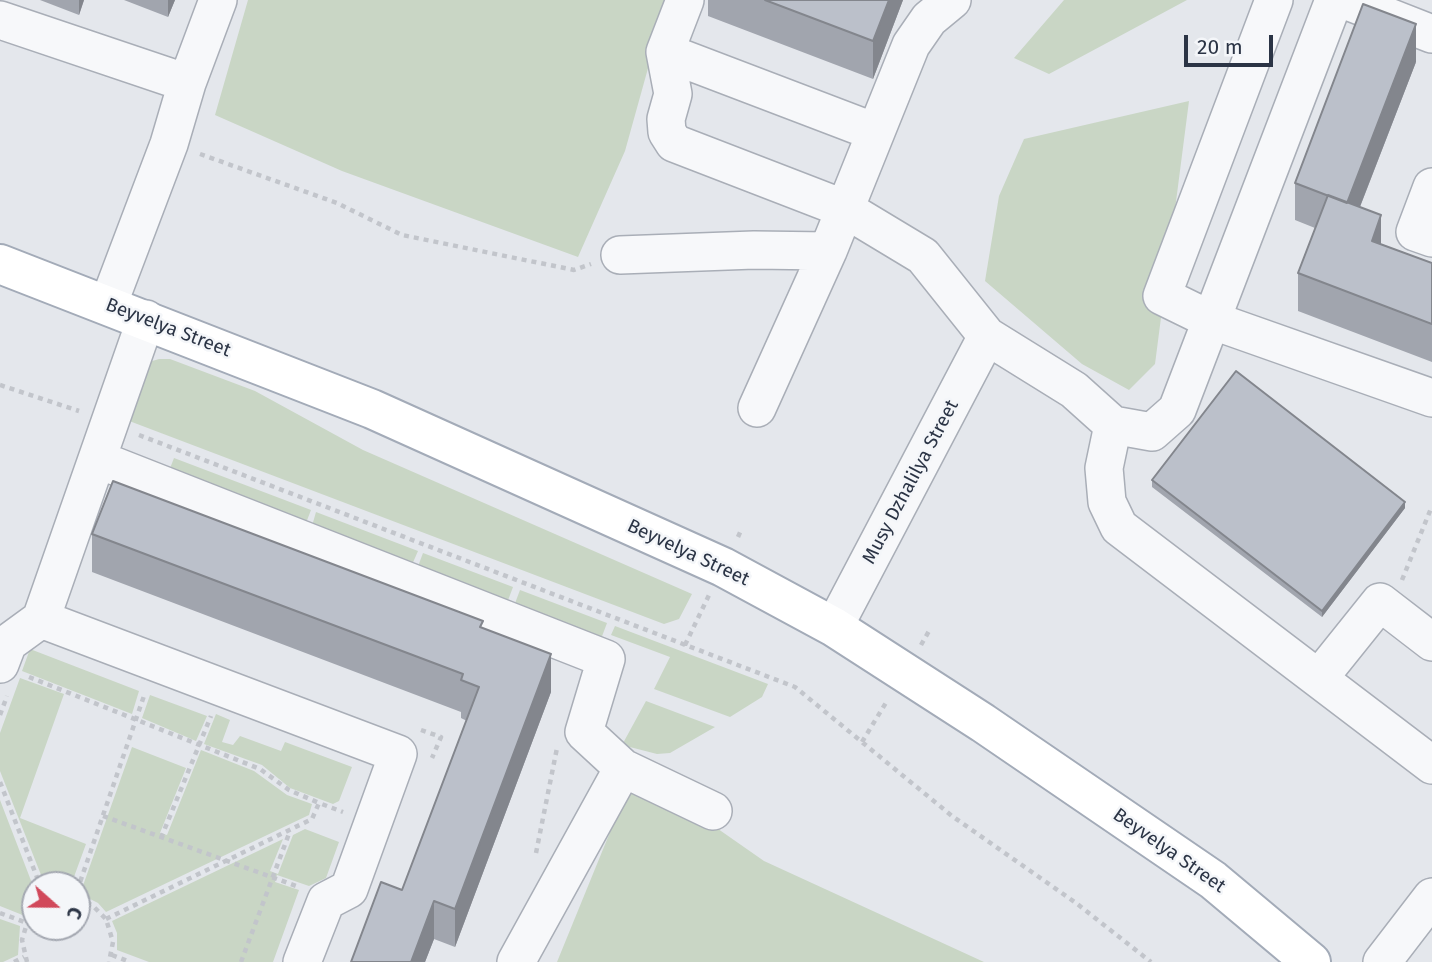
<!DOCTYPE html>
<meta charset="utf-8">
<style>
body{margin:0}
#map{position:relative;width:1432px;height:962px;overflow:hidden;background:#e4e7ec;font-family:"Fira Sans",sans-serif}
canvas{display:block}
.north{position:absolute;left:21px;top:871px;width:70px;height:70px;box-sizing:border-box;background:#f4f6f9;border:2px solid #a4a8b1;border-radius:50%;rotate:111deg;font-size:19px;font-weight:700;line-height:28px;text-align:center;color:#2b3445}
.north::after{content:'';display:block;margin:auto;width:24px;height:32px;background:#d1495b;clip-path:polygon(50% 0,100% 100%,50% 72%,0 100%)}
.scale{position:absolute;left:1184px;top:35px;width:89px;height:32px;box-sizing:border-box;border:4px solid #2b3445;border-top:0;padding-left:9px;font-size:21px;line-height:24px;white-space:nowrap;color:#2b3445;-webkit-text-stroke:5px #f4f6f9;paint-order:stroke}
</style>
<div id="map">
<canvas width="1432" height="962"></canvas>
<div class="north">С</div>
<div class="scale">20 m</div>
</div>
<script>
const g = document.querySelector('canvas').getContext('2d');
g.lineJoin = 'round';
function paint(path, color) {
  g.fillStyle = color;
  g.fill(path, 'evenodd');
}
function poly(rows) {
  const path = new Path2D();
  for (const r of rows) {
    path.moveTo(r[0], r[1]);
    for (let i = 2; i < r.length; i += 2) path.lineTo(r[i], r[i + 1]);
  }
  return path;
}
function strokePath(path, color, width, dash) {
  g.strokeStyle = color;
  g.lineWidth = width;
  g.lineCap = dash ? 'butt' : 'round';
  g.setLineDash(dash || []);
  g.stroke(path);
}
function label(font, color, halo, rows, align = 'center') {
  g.font = font + ' "Fira Sans",sans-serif';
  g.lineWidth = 5;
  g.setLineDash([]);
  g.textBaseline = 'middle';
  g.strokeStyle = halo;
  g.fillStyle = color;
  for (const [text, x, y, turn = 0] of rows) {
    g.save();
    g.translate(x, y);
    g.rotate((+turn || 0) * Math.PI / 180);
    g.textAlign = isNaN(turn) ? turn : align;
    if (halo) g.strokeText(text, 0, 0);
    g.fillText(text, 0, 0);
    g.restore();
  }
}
const green = poly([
 [248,0,667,0,625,151,578,257,342,171,215,115],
 [1064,0,1187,0,1049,74,1014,58],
 [1189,101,1155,364,1129,390,1082,364,985,281,999,196,1024,139],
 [159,359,170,359,255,391,363,450,692,594,679,619,664,624,124,419,149,362],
 [174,458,311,510,306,523,169,471],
 [316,512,418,551,411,567,312,526],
 [423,553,513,587,507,603,417,569],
 [520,590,607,623,601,639,514,606],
 [615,626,768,684,762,697,730,717,654,689,670,657,611,635],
 [30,649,139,691,132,714,22,671],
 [20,678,64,694,20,818,86,844,71,885,45,885,0,771,0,733],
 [150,695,207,716,196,741,142,718],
 [646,701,715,727,670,753,657,754,622,745],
 [216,714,230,720,222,742,233,745,240,736,281,751,285,742,352,767,339,801,333,804,290,788,262,765,204,744],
 [132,747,186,768,160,833,167,835,201,750,254,771,287,795,312,804,309,815,106,912,98,903,80,894],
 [635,771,764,861,984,962,557,962],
 [0,800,35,891,35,904,25,916,0,906],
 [305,829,339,842,326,878,309,886,277,875,275,882,299,890,273,962,149,962,117,950,117,933,112,921,283,839,270,871,278,874,293,835],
 [0,919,20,926,18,955,3,962,0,962]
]);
const path = poly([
 [200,154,337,203,402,235,574,270,591,264],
 [0,385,79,411],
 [139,435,795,687,952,816,1076,903,1151,962],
 [738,537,742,528],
 [1402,580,1432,506],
 [685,645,709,595],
 [921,645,929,631],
 [29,677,260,769,289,790,319,803],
 [0,715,7,696],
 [421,730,441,737,432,758],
 [862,742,887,701],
 [0,782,40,885],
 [103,816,299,887],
 [161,838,211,716],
 [536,853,557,748],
 [77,891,145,693],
 [77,899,92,905,106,919,113,942,109,962],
 [0,913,27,923],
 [106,919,312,819,319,803,343,812],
 [112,955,130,962],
 [14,962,24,957],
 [27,962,22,940,27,923,35,912],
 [241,962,290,831]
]);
const minor = poly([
 [685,0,665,52,673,94,666,119,667,132,674,143,845,209,923,256,987,336,1074,390,1113,425],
 [1274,0,1162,296,1211,320,1432,398],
 [1334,0,1177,410,1152,432,1113,425,1104,468,1107,502,1119,527,1432,765],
 [1345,0,1432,34],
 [0,20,187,83],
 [665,52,875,132],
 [1432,187,1415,232,1432,238],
 [620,255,754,250,828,251],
 [108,305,169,144,187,83,218,0],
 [757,408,828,251,911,45,929,19,952,0],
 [97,459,606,659,584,732,623,768,516,962],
 [41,619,398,754,349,889,326,901,302,962],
 [834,627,987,336],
 [0,664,8,643,41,619,146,319],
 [1319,678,1380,602,1432,642],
 [623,768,713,811],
 [1382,962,1432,897]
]);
const major = poly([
 [0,264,372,409,723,567,834,627,983,723,1213,880,1311,962]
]);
const wall = poly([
 [40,0,84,0,79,15],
 [124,0,175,0,168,17],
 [708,0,903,0,873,79,708,16],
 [1416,62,1360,207,1381,244,1432,263,1432,362,1298,311,1298,273,1315,228,1295,220,1295,183],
 [1152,480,1405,508,1322,617,1152,487],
 [92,534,483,628,551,692,455,947,434,939,425,962,351,962,402,890,467,721,461,718,461,712,92,572]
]);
const shadedWall = poly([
 [79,0,84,0,79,15],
 [168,0,175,0,168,17],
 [889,0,903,0,873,79,873,41],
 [1416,24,1416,62,1347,240,1347,203],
 [1381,215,1381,253,1372,241],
 [1405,502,1405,508,1322,617,1322,611],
 [551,654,551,692,455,947,455,909],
 [434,901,434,939,425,962,411,962]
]);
const building = poly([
 [765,0,889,0,873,41,765,0],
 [1363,4,1416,24,1347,203,1295,183,1363,4],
 [1328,195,1381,215,1372,241,1432,263,1432,324,1298,273,1328,195],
 [1236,371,1405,502,1322,611,1152,480,1236,371],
 [113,481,483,621,480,627,551,654,455,909,434,901,411,962,351,962,381,882,402,890,479,687,461,680,463,674,92,534,113,481]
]);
const streetNames = [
 ["Beyvelya Street",168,328,21],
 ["Musy Dzhalilya Street",911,482,-62],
 ["Beyvelya Street",688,553,25],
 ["Beyvelya Street",1169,851,35]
];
paint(green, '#c9d6c5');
strokePath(minor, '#a9aeb7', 40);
strokePath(major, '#a3abb8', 42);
strokePath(path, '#c2c5cb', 4.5, [5, 5]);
strokePath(minor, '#f7f8fa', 37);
strokePath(major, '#fff', 38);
paint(wall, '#a1a5ae');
paint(shadedWall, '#83868d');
paint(building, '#bbc0ca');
strokePath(building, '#83868d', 2);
label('19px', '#2b3445', '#f4f6f9', streetNames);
</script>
